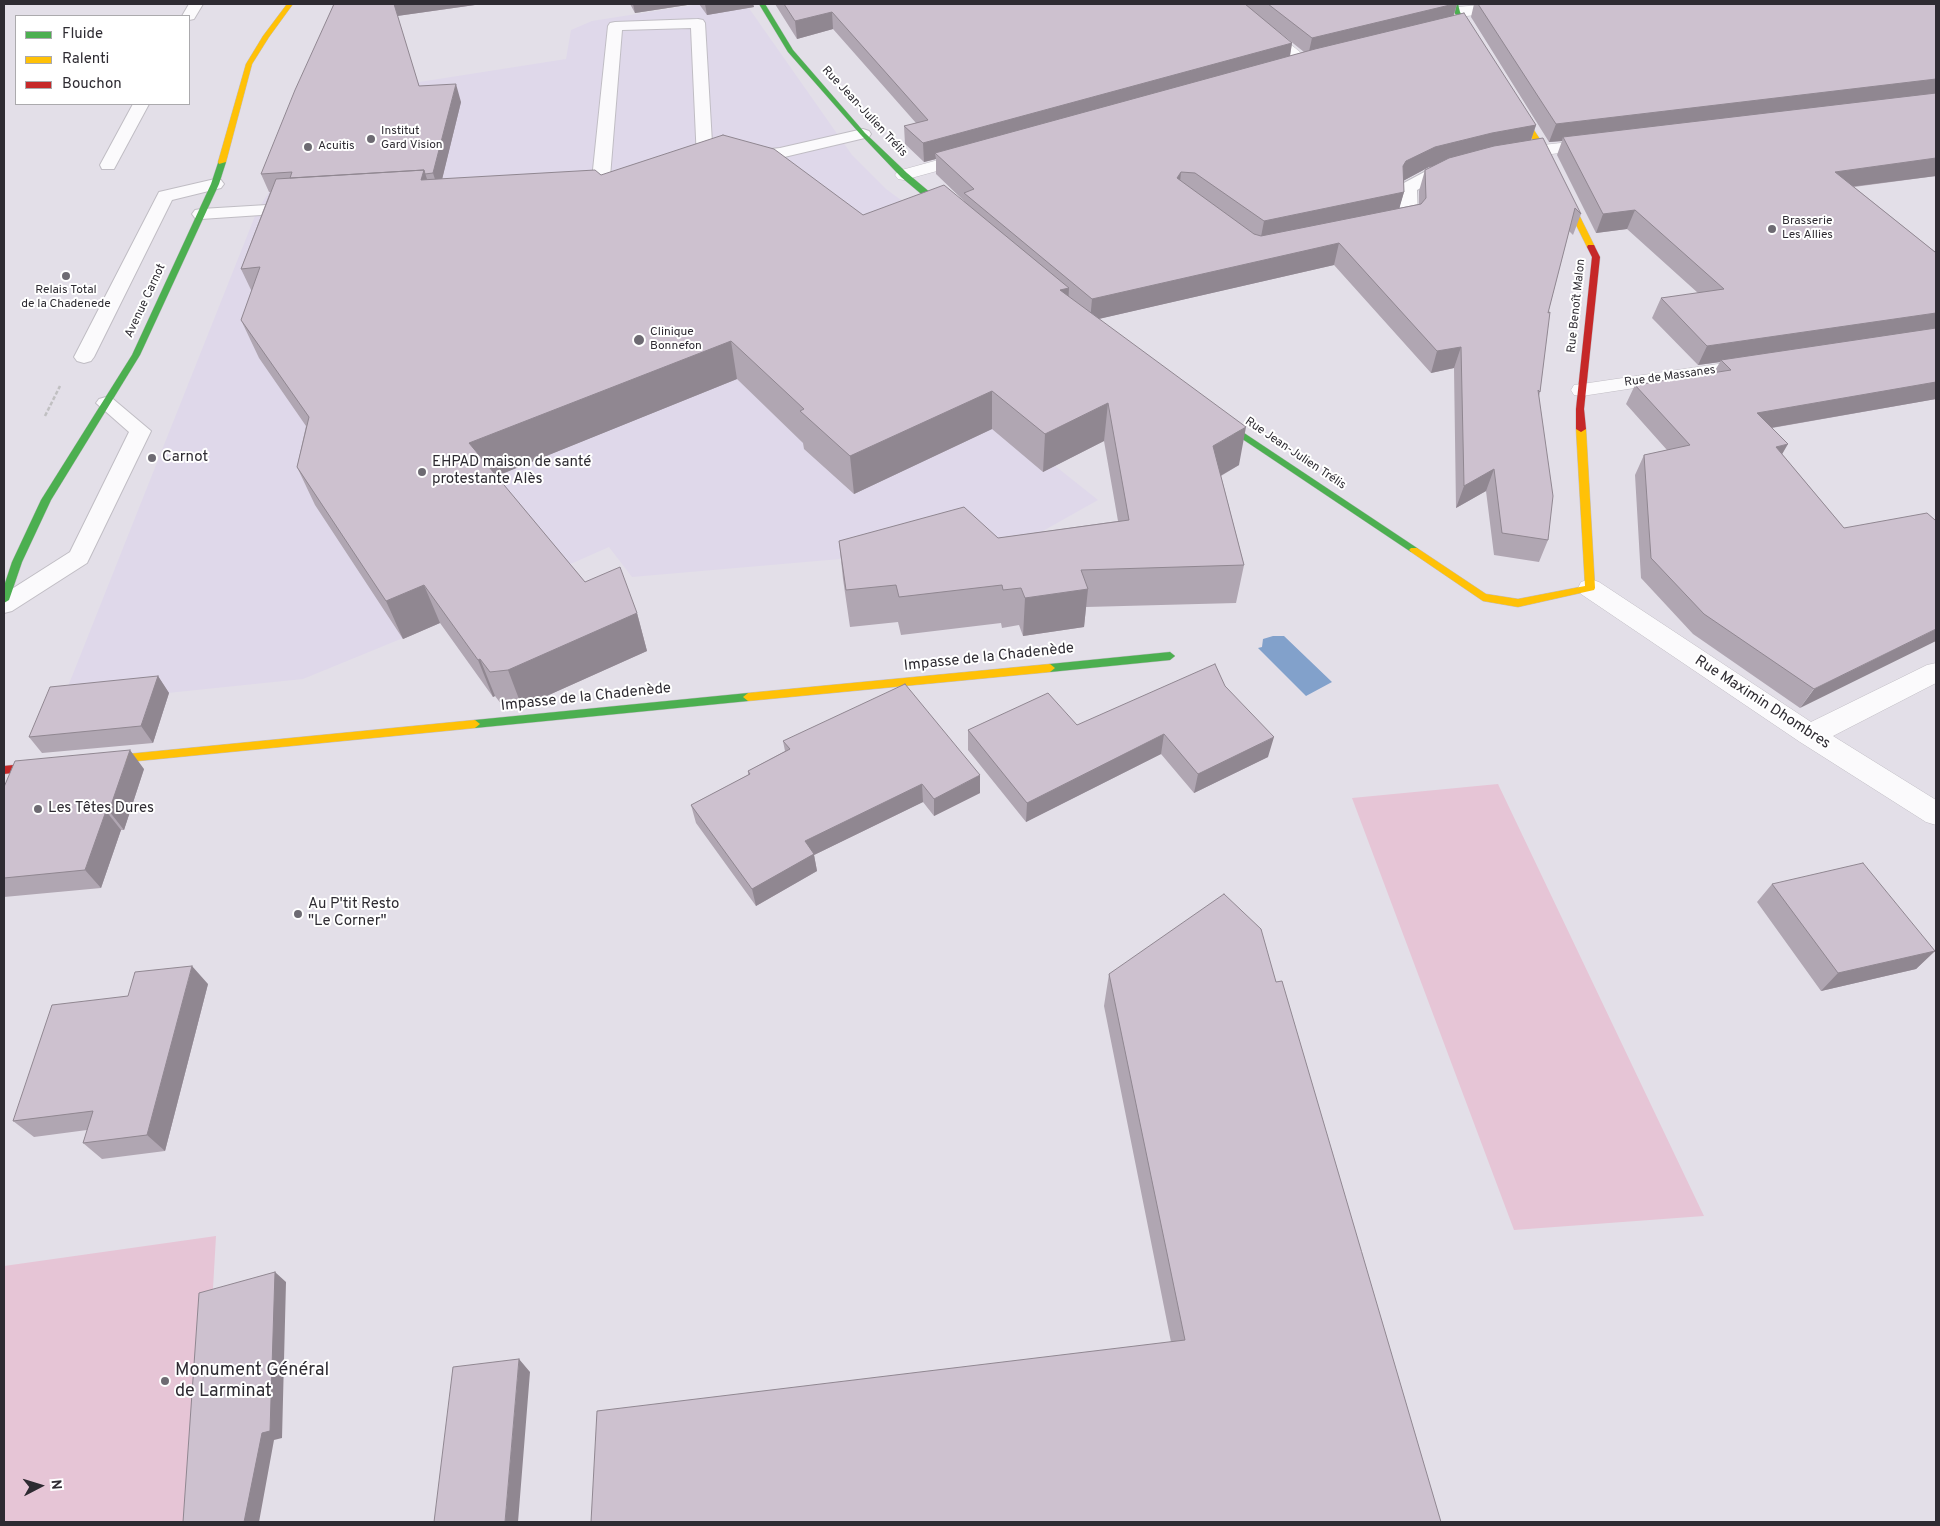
<!DOCTYPE html>
<meta charset="utf-8">
<style>
body{margin:0}
#map{position:relative;width:1940px;height:1526px;overflow:hidden;background:#e3dfe8;font-family:Overpass,sans-serif}
canvas{display:block}
.frame{position:absolute;inset:0;border:5px solid #2e2b32;pointer-events:none}
.legend{position:absolute;left:15px;top:15px;width:175px;height:90px;box-sizing:border-box;background:#fff;border:1px solid #abaaad;margin:0;padding:6px 9px;list-style:none;font-size:15px;color:#2e2b32}
.legend li{display:flex;align-items:center;gap:10px;height:25px}
.legend b{width:25px;border:1px solid #abaaad}
.north{position:absolute;left:15px;top:1461px;width:50px;height:50px;-webkit-text-stroke:4px #fff;paint-order:stroke;rotate:85deg;font-size:14px;font-weight:700;line-height:20px;text-align:center;color:#2e2b32}
.north::after{content:'';display:block;margin:auto;width:18px;height:22px;background:#2e2b32;clip-path:polygon(50% 0,100% 100%,50% 72%,0 100%)}
</style>
<div id="map">
<canvas width="1940" height="1526"></canvas>
<div class="frame"></div>
<ul class="legend">
<li><b style="height:6px;background:#4caf50"></b>Fluide</li>
<li><b style="height:6px;background:#ffc107"></b>Ralenti</li>
<li><b style="height:6px;background:#c62828"></b>Bouchon</li>
</ul>
<div class="north">N</div>
</div>
<script>
const g = document.querySelector('canvas').getContext('2d');
g.lineJoin = 'round';
function paint(path, color) {
  g.fillStyle = color;
  g.fill(path, 'evenodd');
}
function poly(rows) {
  const path = new Path2D();
  for (const r of rows) {
    path.moveTo(r[0], r[1]);
    for (let i = 2; i < r.length; i += 2) path.lineTo(r[i], r[i + 1]);
  }
  return path;
}
function strokePath(path, color, width, dash) {
  g.strokeStyle = color;
  g.lineWidth = width;
  g.lineCap = dash ? 'butt' : 'round';
  g.setLineDash(dash || []);
  g.stroke(path);
}
function label(font, color, halo, rows, align = 'center') {
  g.font = font + ' Overpass,sans-serif';
  g.lineWidth = 4;
  g.setLineDash([]);
  g.textBaseline = 'middle';
  g.strokeStyle = halo;
  g.fillStyle = color;
  for (const [text, x, y, turn = 0] of rows) {
    g.save();
    g.translate(x, y);
    g.rotate((+turn || 0) * Math.PI / 180);
    g.textAlign = isNaN(turn) ? turn : align;
    if (halo) g.strokeText(text, 0, 0);
    g.fillText(text, 0, 0);
    g.restore();
  }
}
const built = poly([
 [700,4,746,4,852,155,886,189,935,225,1054,465,1098,500,986,563,875,556,632,577,609,547,403,638,303,679,61,704,257,211,269,192,301,111,330,96,566,59,571,30,592,21]
]);
const green = poly([
 [1498,784,1704,1216,1514,1230,1352,798],
 [216,1236,200,1515,189,1522,4,1522,4,1266]
]);
const water = poly([
 [1273,636,1284,636,1332,682,1306,696,1258,648,1262,647,1263,639]
]);
const path = poly([
 [45,416,60,386]
]);
const lane = poly([
 [189,4,203,4,194,19,189,20,189,16,182,16,189,4],
 [698,19,703,20,705,23,713,160,711,164,705,165,699,164,697,160,691,28,622,30,609,189,606,193,600,194,594,193,591,189,608,26,610,23,615,22,698,19],
 [133,104,149,104,114,169,102,169,100,165,133,104],
 [863,129,869,131,871,134,869,137,780,158,744,162,738,161,736,157,738,153,744,152,780,148,863,129],
 [1454,163,1460,164,1462,168,1460,172,1442,177,1417,190,1418,219,1415,223,1387,228,1381,227,1378,223,1381,219,1400,215,1399,188,1402,184,1430,169,1454,163],
 [215,179,221,180,224,184,221,188,172,200,94,357,91,361,84,363,77,361,74,357,159,192,215,179],
 [300,203,306,204,309,208,306,212,201,219,195,218,192,214,195,210,201,209,300,203],
 [106,397,113,399,151,431,87,563,12,611,4,613,4,594,70,552,129,432,96,403,99,399,106,397]
]);
const street = poly([
 [1225,4,1241,4,1311,61,1313,64,1311,67,1299,67,1225,4],
 [1492,4,1540,4,1537,7,1532,9,1457,17,1452,15,1449,12,1452,9,1457,7,1492,4],
 [1596,139,1602,140,1605,144,1602,148,1543,155,1537,154,1534,150,1537,146,1543,145,1596,139],
 [971,151,977,152,980,156,977,160,904,180,898,179,895,175,898,171,971,151],
 [1752,359,1759,361,1763,365,1759,369,1582,396,1574,395,1571,390,1574,385,1582,384,1752,359],
 [1590,579,1599,582,1811,722,1927,665,1936,663,1936,683,1833,736,1936,800,1936,825,1926,822,1800,742,1581,594,1578,588,1581,582,1590,579]
]);
const fast = poly([
 [759,4,765,4,793,50,865,133,907,173,957,215,957,219,951,219,901,177,861,135,788,52,759,4],
 [1452,4,1458,4,1460,12,1481,46,1480,47,1475,46,1454,12,1452,4],
 [219,160,226,162,219,184,140,355,51,500,22,562,9,600,4,603,4,586,12,562,41,500,132,355,211,184,219,160],
 [1214,413,1417,548,1419,550,1417,552,1411,552,1211,418,1210,416,1214,413],
 [1170,652,1175,656,1170,660,1050,672,1045,668,1050,664,1170,652],
 [748,693,753,697,748,701,475,728,470,724,475,720,748,693]
]);
const slow = poly([
 [287,4,293,4,269,37,252,64,226,162,219,164,218,162,246,64,263,36,287,4],
 [1511,101,1515,101,1547,150,1595,247,1594,249,1587,247,1539,150,1510,102,1511,101],
 [1581,426,1586,429,1595,588,1594,590,1518,607,1483,601,1411,552,1409,550,1411,548,1417,548,1486,594,1518,599,1585,586,1576,429,1581,426],
 [1050,664,1055,668,1050,672,748,701,743,697,748,693,1050,664],
 [475,720,480,724,475,728,97,765,93,764,91,761,93,758,97,757,475,720]
]);
const jam = poly([
 [1588,245,1594,245,1600,257,1584,409,1586,429,1581,432,1576,429,1576,409,1592,257,1587,247,1588,245],
 [50,761,54,762,56,765,54,768,4,774,4,766,50,761]
]);
const wall = poly([
 [334,4,482,4,397,16,419,86,461,102,442,179,601,175,863,215,964,201,936,174,936,159,924,162,905,144,904,126,916,123,833,29,797,39,775,4,1457,4,1454,16,1536,125,1531,140,1581,214,1573,235,1569,231,1548,313,1540,392,1539,396,1548,540,1539,562,1494,555,1486,491,1456,508,1454,368,1431,373,1334,265,1098,319,1239,465,1221,476,1244,565,1236,603,1086,607,1084,627,1023,636,1019,625,1002,628,1001,623,901,635,898,622,850,627,843,579,839,541,998,538,1118,521,1104,441,1043,472,992,429,854,494,804,449,803,443,737,379,496,476,585,582,637,613,647,651,522,707,505,709,495,696,493,697,440,623,403,639,315,505,297,467,306,426,259,358,241,320,252,292,241,269,270,192,269,192,261,174],
 [1274,28,1304,52,1290,56,1292,43],
 [1429,167,1431,167,1425,170,1419,191,1419,204,1399,208,1404,192,1403,181],
 [630,4,694,4,635,13],
 [699,4,753,4,754,7,707,15],
 [1474,4,1936,4,1936,176,1854,187,1935,252,1936,252,1936,399,1772,428,1782,454,1844,528,1935,520,1800,708,1693,634,1641,578,1635,475,1644,455,1667,450,1626,404,1635,385,1714,372,1720,362,1698,365,1652,318,1661,298,1698,293,1627,229,1596,233,1557,155,1562,141,1549,142,1471,17],
 [158,676,169,693,153,743,42,753,29,737],
 [1225,686,1268,757,1194,793,1161,754,1026,822,968,750,968,730,1077,725],
 [783,741,980,793,934,816,923,802,814,855,817,871,756,906,696,823,691,805,748,775,748,771,785,751],
 [144,769,124,830,121,830,101,888,4,897,4,787],
 [1772,884,1935,951,1916,969,1821,991,1757,902],
 [1109,974,1276,982,1441,1522,1171,1342,1104,1006],
 [208,984,165,1151,102,1159,83,1143,87,1130,34,1137,13,1121,128,996]
]);
const shadedWall = poly([
 [394,4,482,4,397,16],
 [633,4,694,4,635,13],
 [705,4,753,4,754,7,707,15],
 [1454,4,1457,4,1452,20,1308,56,1312,38],
 [832,12,833,29,797,39,795,21],
 [1292,43,1289,61,935,153,936,159,924,162,923,143],
 [1936,79,1936,95,1563,137,1562,141,1549,142,1556,124],
 [456,84,461,102,439,192,433,173],
 [1536,125,1529,146,1486,153,1429,167,1401,182,1403,166,1406,161,1435,147,1492,133],
 [1936,158,1936,176,1825,190,1835,172],
 [424,170,436,206,421,180],
 [1181,172,1179,193,1177,178],
 [1404,192,1398,213,1260,242,1264,221],
 [1635,210,1627,229,1596,233,1603,214],
 [1339,243,1334,265,1090,321,1092,299],
 [1069,288,1067,326,1060,290],
 [1936,313,1936,329,1721,360,1720,362,1698,365,1707,346],
 [731,341,737,379,482,482,469,443],
 [1461,347,1454,368,1431,373,1437,351],
 [1936,382,1936,399,1747,432,1757,413],
 [992,391,992,429,854,494,850,456],
 [1108,403,1104,441,1043,472,1045,434],
 [1246,427,1239,465,1206,484,1213,446],
 [1788,444,1777,463,1776,447],
 [1494,469,1486,491,1456,508,1464,486],
 [424,585,440,623,403,639,386,601],
 [1088,589,1084,627,1023,636,1025,598],
 [637,613,647,651,522,707,508,670],
 [1936,629,1936,641,1800,708,1814,689],
 [480,659,495,696,493,697,478,660],
 [158,676,169,693,153,743,141,726],
 [1164,734,1161,754,1026,822,1027,803],
 [1274,737,1268,757,1194,793,1198,774],
 [130,750,144,769,124,830,109,811],
 [980,775,980,793,934,816,934,799],
 [922,784,923,802,814,855,817,871,756,906,752,889,805,841],
 [106,811,121,830,101,888,85,870],
 [1935,951,1916,969,1821,991,1838,973],
 [192,966,208,984,165,1151,147,1135],
 [275,1272,286,1282,282,1438,274,1440,259,1522,244,1522],
 [519,1359,530,1372,518,1522,505,1522]
]);
const building = poly([
 [334,4,394,4,419,86,456,84,433,173,425,174,424,170,290,178,292,172,261,174,295,90,334,4],
 [784,4,1245,4,1292,43,923,143,904,126,928,120,832,12,795,21,784,4],
 [1268,4,1454,4,1312,38,1268,4],
 [1478,4,1936,4,1936,79,1556,124,1478,4],
 [1464,13,1536,125,1492,133,1435,147,1406,161,1403,166,1404,192,1264,221,1195,173,1181,172,1177,178,1254,234,1261,236,1421,204,1426,198,1425,170,1449,158,1494,146,1543,138,1581,214,1575,208,1548,313,1550,312,1540,392,1538,390,1553,496,1548,540,1502,533,1494,469,1464,486,1461,347,1437,351,1339,243,1092,299,964,193,974,189,935,153,1315,49,1464,13],
 [1936,93,1936,158,1835,172,1935,252,1936,252,1936,313,1707,346,1661,298,1724,289,1635,210,1603,214,1563,137,1936,93],
 [723,135,774,149,863,215,944,185,1069,288,1060,290,1246,427,1213,446,1244,565,1081,570,1088,589,1025,598,1021,588,1003,590,1002,585,899,597,896,585,846,590,839,541,964,507,998,538,1129,520,1108,403,1045,434,992,391,850,456,800,411,804,409,731,341,469,443,585,582,620,567,637,613,508,670,490,672,480,659,478,660,424,585,386,601,297,467,309,417,241,320,260,267,241,269,276,179,424,170,421,180,595,170,601,175,723,135],
 [1936,328,1936,382,1757,413,1788,444,1776,447,1844,528,1927,513,1935,520,1936,520,1936,629,1814,689,1704,614,1651,558,1644,455,1690,445,1635,385,1731,370,1721,360,1936,328],
 [1215,664,1225,686,1274,737,1198,774,1164,734,1027,803,968,730,1048,693,1077,725,1215,664],
 [158,676,141,726,29,737,50,687,158,676],
 [905,684,980,775,934,799,922,784,805,841,814,854,752,889,691,805,750,774,748,771,790,749,783,741,905,684],
 [130,750,109,811,106,811,85,870,4,878,4,787,15,761,130,750],
 [1863,863,1935,951,1838,973,1772,884,1863,863],
 [1224,894,1261,929,1276,982,1282,981,1441,1522,591,1522,597,1411,1185,1340,1109,974,1224,894],
 [192,966,147,1135,83,1143,93,1111,13,1121,52,1005,128,996,135,972,192,966],
 [275,1272,270,1431,262,1433,244,1522,183,1522,199,1293,275,1272],
 [519,1359,505,1522,434,1522,453,1367,519,1359]
]);
const markers = [
 [371,139,5,"#6d6a72"],
 [308,147,5,"#6d6a72"],
 [1772,229,5,"#6d6a72"],
 [66,276,5,"#6d6a72"],
 [639,340,6,"#6d6a72"],
 [152,458,5,"#6d6a72"],
 [422,472,5,"#6d6a72"],
 [38,809,5,"#6d6a72"],
 [298,914,5,"#6d6a72"],
 [165,1381,5,"#6d6a72"]
];
const farStreetnames = [
 ["Rue Jean-Julien Trélis",864,112,47],
 ["Avenue Carnot",146,301,-65],
 ["Rue Benoît Malon",1577,306,-84],
 ["Rue de Massanes",1670,377,-8],
 ["Rue Jean-Julien Trélis",1295,454,34]
];
const farPoinames = [
 ["Institut",381,132],
 ["Gard Vision",381,146],
 ["Acuitis",318,147],
 ["Brasserie",1782,222],
 ["Les Allies",1782,236],
 ["Relais Total",66,291,"center"],
 ["de la Chadenede",66,305,"center"],
 ["Clinique",650,333],
 ["Bonnefon",650,347]
];
const poiNames = [
 ["Carnot",162,458],
 ["EHPAD maison de santé",432,463],
 ["protestante Alès",432,480],
 ["Les Têtes Dures",48,809],
 ["Au P'tit Resto",308,905],
 ["\"Le Corner\"",308,922]
];
const streetNames = [
 ["Impasse de la Chadenède",989,658,-6],
 ["Impasse de la Chadenède",586,698,-6],
 ["Rue Maximin Dhombres",1762,703,33]
];
const nearPoinames = [
 ["Monument Général",175,1371],
 ["de Larminat",175,1392]
];
paint(built, '#dfd8ea');
paint(green, '#e6c5d6');
paint(water, '#82a1cb');
strokePath(lane, '#c0bdc4', 2);
strokePath(street, '#c0bdc4', 1);
strokePath(fast, '#c0bdc4', 1);
strokePath(slow, '#c0bdc4', 1);
strokePath(jam, '#c0bdc4', 1);
strokePath(path, '#c1c0c2', 2.5, [4, 2]);
paint(lane, '#fbfafc');
paint(street, '#fbfafc');
paint(fast, '#4caf50');
paint(slow, '#ffc107');
paint(jam, '#c62828');
paint(wall, '#b0a6b2');
paint(shadedWall, '#908791');
paint(building, '#cdc1cf');
strokePath(building, '#908791', 1);
for (const [x, y, r, color] of markers) {
  const dot = new Path2D();
  dot.arc(x, y, r, 0, 2 * Math.PI);
  g.fillStyle = color;
  g.fill(dot);
  strokePath(dot, '#fff', 2);
}
label('12px', '#2e2b32', '#fff', farStreetnames);
label('12px', '#2e2b32', '#fff', farPoinames, 'left');
label('15px', '#2e2b32', '#fff', poiNames, 'left');
label('15px', '#2e2b32', '#fff', streetNames);
label('18px', '#2e2b32', '#fff', nearPoinames, 'left');
</script>
